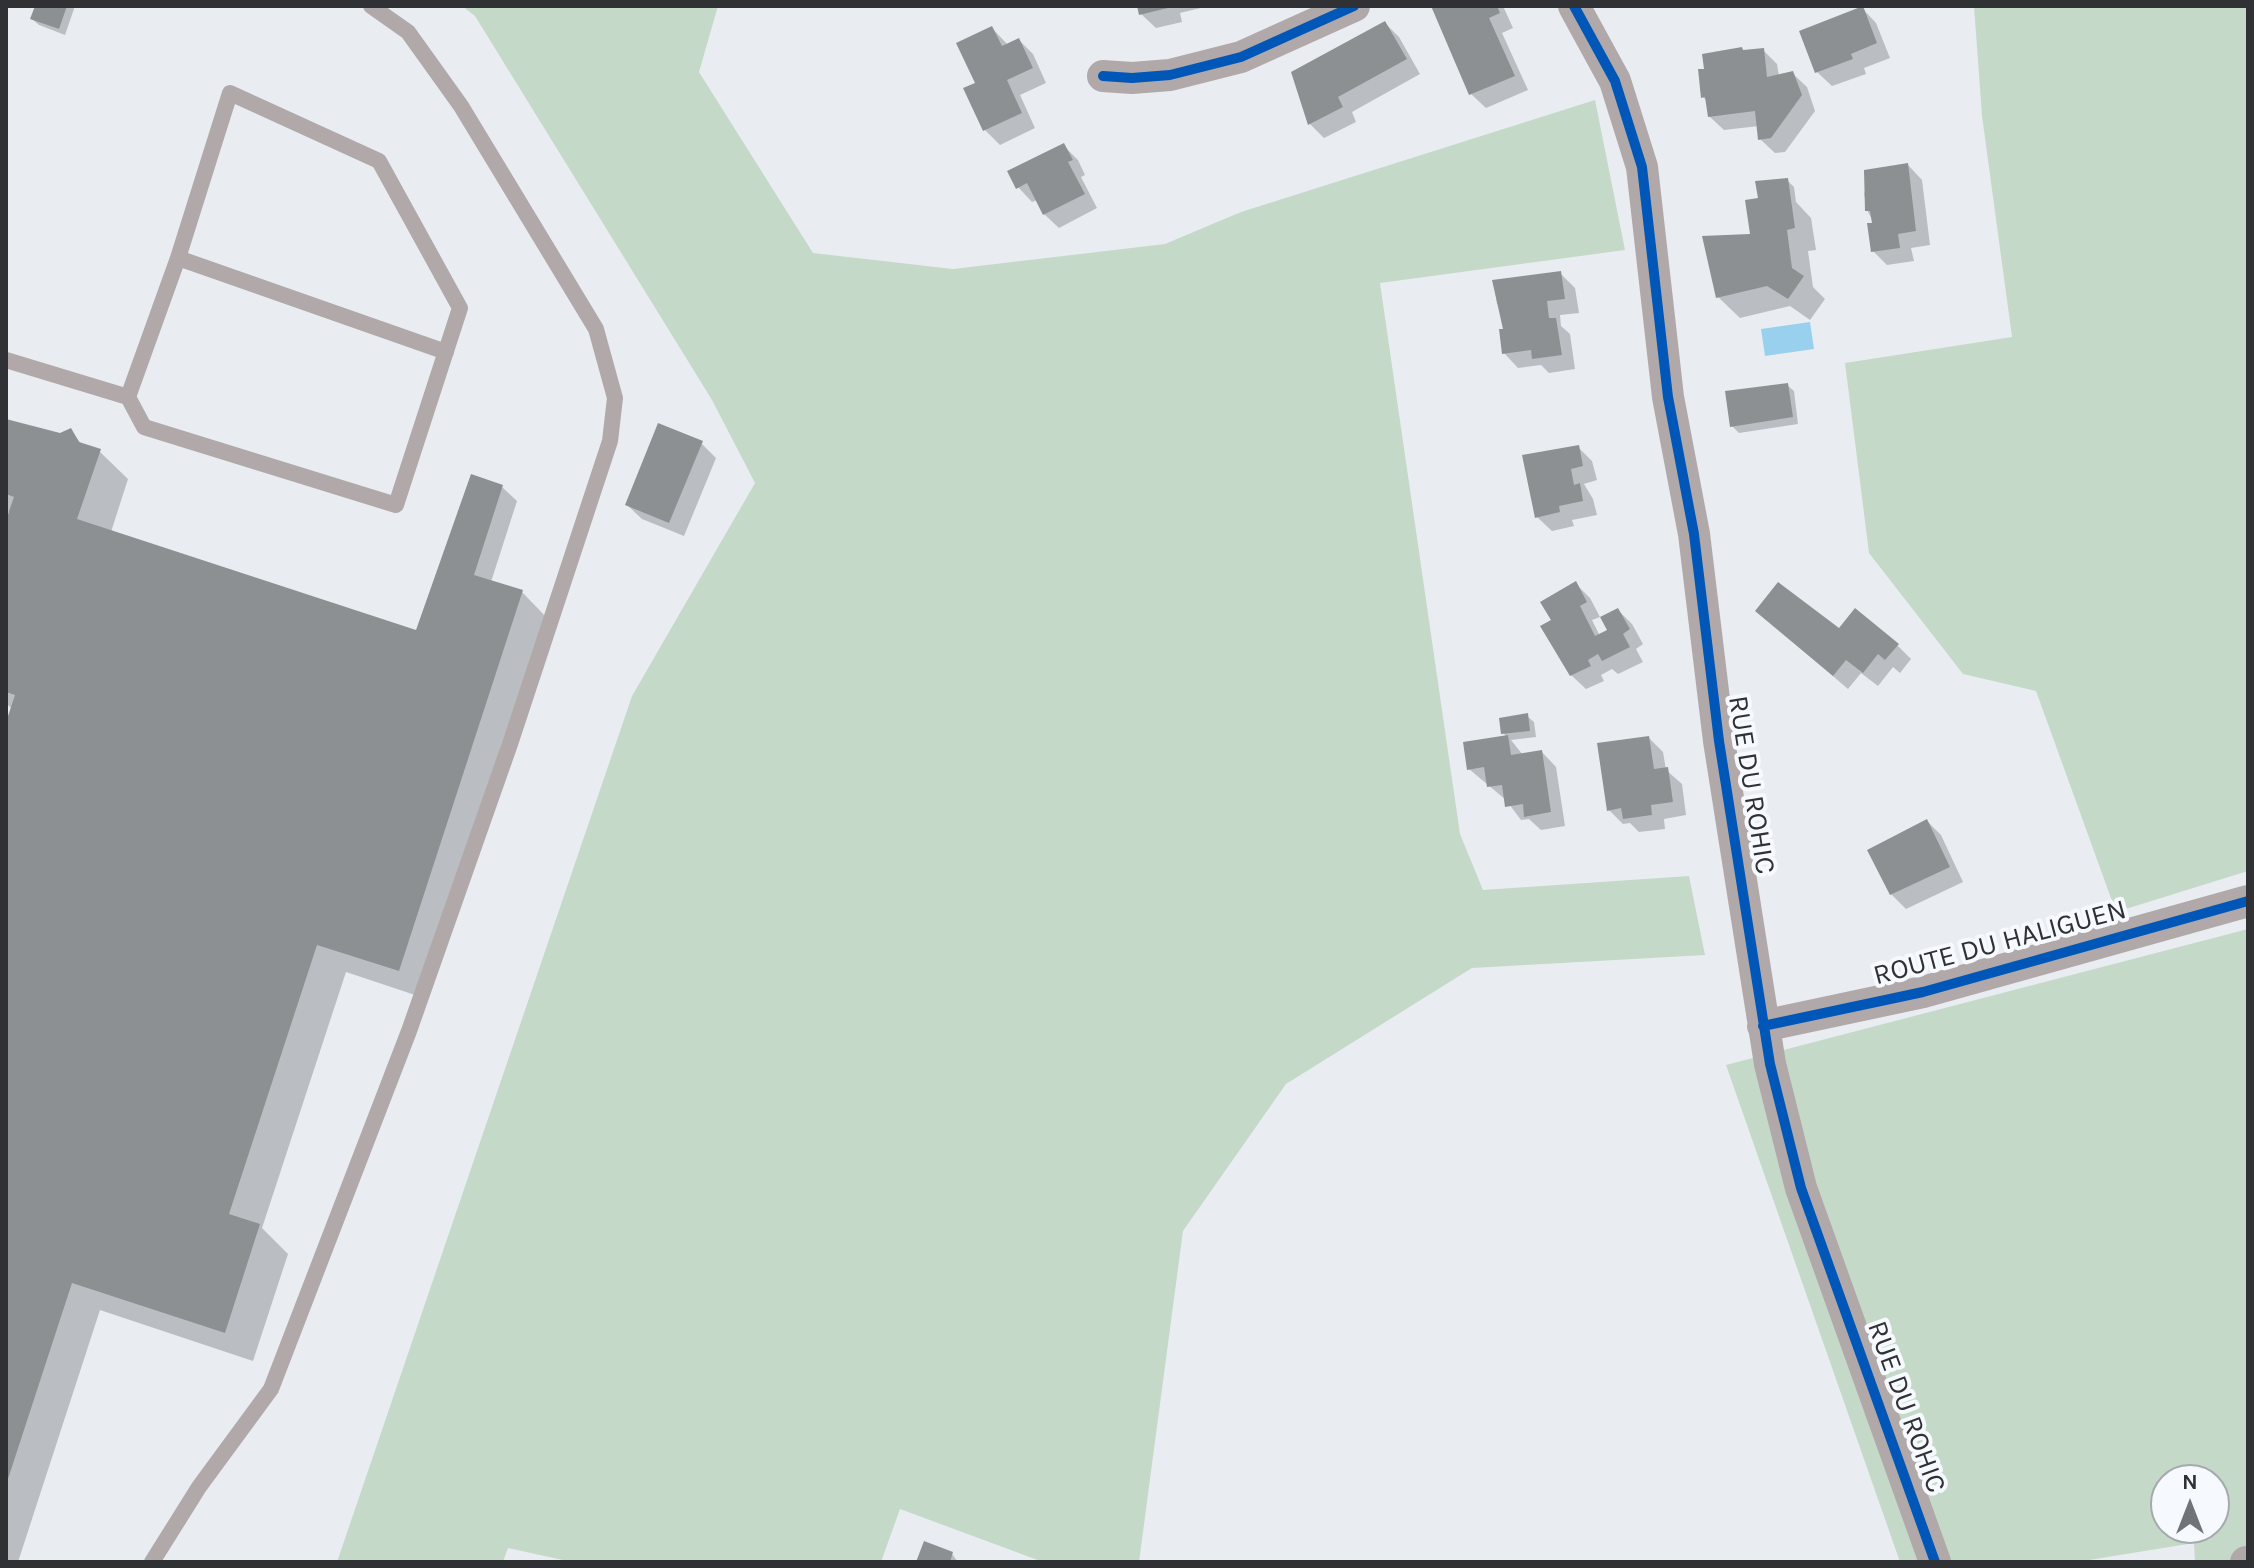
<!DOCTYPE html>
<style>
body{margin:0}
#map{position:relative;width:2254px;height:1568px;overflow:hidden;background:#e9edf2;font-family:Karla,sans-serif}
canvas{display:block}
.frame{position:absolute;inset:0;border:8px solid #2f3135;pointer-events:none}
.north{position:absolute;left:2150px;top:1464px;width:80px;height:80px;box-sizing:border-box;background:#f6f9fd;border:2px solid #a6a9ad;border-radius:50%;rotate:0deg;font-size:22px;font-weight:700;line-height:32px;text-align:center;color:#2f3135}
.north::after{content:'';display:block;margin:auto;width:28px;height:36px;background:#707377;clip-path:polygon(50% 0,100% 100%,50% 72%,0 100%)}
</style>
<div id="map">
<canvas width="2254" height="1568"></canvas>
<div class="frame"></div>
<div class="north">N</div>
</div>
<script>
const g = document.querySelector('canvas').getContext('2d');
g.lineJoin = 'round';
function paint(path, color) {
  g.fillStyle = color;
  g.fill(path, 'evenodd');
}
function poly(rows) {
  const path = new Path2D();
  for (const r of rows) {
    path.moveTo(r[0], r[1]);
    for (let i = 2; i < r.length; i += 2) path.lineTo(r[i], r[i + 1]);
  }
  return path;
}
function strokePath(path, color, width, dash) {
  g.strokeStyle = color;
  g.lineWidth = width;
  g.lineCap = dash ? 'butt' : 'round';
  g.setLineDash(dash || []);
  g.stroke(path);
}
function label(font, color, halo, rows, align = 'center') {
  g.font = font + ' Karla,sans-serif';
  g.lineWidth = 8;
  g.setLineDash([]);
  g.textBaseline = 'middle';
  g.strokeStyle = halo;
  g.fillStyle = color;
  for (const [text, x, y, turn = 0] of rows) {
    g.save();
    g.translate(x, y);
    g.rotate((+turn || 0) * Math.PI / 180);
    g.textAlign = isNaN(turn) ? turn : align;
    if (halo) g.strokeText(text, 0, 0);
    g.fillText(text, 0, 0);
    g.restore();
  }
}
const green = poly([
 [462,6,718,6,699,72,813,253,953,269,1165,244,1241,212,1595,100,1625,250,1380,283,1460,834,1483,890,1689,876,1705,955,1472,968,1286,1084,1183,1231,1139,1562,1043,1562,900,1509,881,1562,572,1562,508,1548,503,1562,337,1562,632,696,755,483,712,400,475,16],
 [1974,6,2248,6,2248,871,2116,912,2036,691,1963,674,1869,553,1845,363,2012,337,1982,116],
 [2248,929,2248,1562,2195,1562,2194,1543,2077,1562,1900,1562,1726,1065],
 [2166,1480,2214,1480,2214,1528,2166,1528]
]);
const water = poly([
 [1810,322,1814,349,1765,356,1761,329]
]);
const shadow = poly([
 [37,6,75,6,65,35,39,25,32,19],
 [1139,6,1209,6,1180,13,1182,22,1156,28,1141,14],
 [1438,6,1503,6,1513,28,1502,33,1528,90,1486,108,1471,94],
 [1862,8,1876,23,1890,58,1864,68,1866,74,1832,86,1817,72],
 [1385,23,1399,37,1420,74,1352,112,1356,122,1324,138,1310,124,1294,73],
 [992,28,1008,45,1019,40,1033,54,1046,83,1020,95,1035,128,1000,145,985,130,966,89,978,84],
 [1741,49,1745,52,1763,50,1777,64,1779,76,1792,73,1807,87,1815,111,1785,152,1775,153,1760,139,1759,126,1724,130,1709,116,1708,102,1703,97,1706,71,1714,52],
 [1063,145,1078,160,1085,175,1081,177,1097,208,1059,228,1044,214,1037,200,1032,202,1018,187],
 [1908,165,1922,180,1930,245,1911,248,1914,261,1887,265,1873,251,1875,225,1867,210,1864,193],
 [1787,180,1794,187,1796,202,1811,218,1816,250,1808,251,1813,287,1825,299,1810,320,1790,306,1740,318,1718,297,1752,236,1762,200],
 [1560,273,1575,288,1579,313,1560,315,1561,326,1570,334,1575,369,1549,373,1541,365,1518,368,1504,353,1502,308,1497,304,1494,282],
 [1787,385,1794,391,1798,424,1739,433,1732,426],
 [6,420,60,435,71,430,82,445,99,451,128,479,111,532,417,633,472,477,502,487,517,501,491,582,522,592,550,621,427,999,346,972,262,1228,288,1254,253,1361,100,1310,18,1562,6,1562,6,729,12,709,6,703,6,526,10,513,6,512],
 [701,443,716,458,684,536,642,519,627,505],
 [1578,447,1592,461,1597,480,1584,484,1593,499,1597,515,1572,520,1574,526,1552,531,1537,517],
 [1575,583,1590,598,1600,617,1592,620,1600,636,1610,631,1618,610,1632,624,1643,644,1636,649,1643,662,1618,674,1612,669,1601,675,1604,681,1586,689,1571,675,1554,621],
 [1779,630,1897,645,1911,659,1900,673,1893,667,1878,686,1861,673,1848,689],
 [1527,716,1534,722,1536,737,1511,740,1523,755,1542,752,1556,767,1565,826,1541,830,1529,819,1521,820,1506,800,1469,769,1507,737,1503,733],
 [1649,738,1663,752,1666,770,1682,784,1686,815,1664,819,1665,829,1639,832,1630,823,1623,824,1609,810],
 [1927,821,1941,835,1963,882,1906,909,1891,894],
 [952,1554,958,1562,918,1562]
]);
const building = poly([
 [35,6,67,6,59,29,30,19],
 [1137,6,1172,6,1172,7,1139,15],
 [1431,6,1497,6,1500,13,1489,18,1515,76,1469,95],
 [1863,6,1877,43,1851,54,1853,59,1815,73,1799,31],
 [1385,21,1407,59,1338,97,1343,107,1308,125,1291,72],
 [992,26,1002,46,1019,38,1033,68,1007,80,1022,113,983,131,963,88,975,83,956,43],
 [1742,47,1743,50,1764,48,1767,77,1793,71,1802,95,1771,138,1758,140,1755,111,1708,117,1705,97,1701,98,1698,69,1704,69,1702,54],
 [1064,143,1073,160,1068,162,1085,194,1043,215,1027,183,1016,189,1007,171],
 [1908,163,1916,231,1898,234,1900,248,1871,252,1867,223,1872,223,1870,211,1865,211,1864,170],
 [1788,178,1795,228,1787,230,1792,268,1804,276,1788,299,1767,286,1716,298,1702,236,1750,234,1745,200,1758,198,1755,181],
 [1561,271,1565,299,1547,301,1549,318,1556,318,1562,355,1532,359,1531,350,1502,354,1499,329,1503,329,1492,280],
 [1788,383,1793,417,1730,427,1725,391],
 [6,419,60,433,71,428,79,442,101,449,77,519,416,630,471,474,503,485,474,575,523,590,399,971,317,945,229,1214,260,1224,225,1333,72,1283,7,1482,6,722,15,695,6,692,6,520,14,497,6,494],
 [658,423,703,441,669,523,625,505],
 [1579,445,1583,466,1571,469,1574,485,1580,483,1583,501,1559,506,1560,512,1535,518,1522,455],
 [1576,581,1587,602,1580,606,1595,636,1607,630,1600,617,1618,608,1630,629,1623,634,1630,647,1602,661,1598,654,1588,660,1591,666,1570,676,1540,626,1551,620,1540,602],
 [1778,582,1839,628,1855,608,1899,644,1885,660,1878,654,1863,673,1846,660,1833,676,1755,611],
 [1528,713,1530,731,1501,734,1499,718],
 [1508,735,1511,755,1542,750,1551,812,1524,817,1523,804,1505,807,1502,785,1487,787,1484,767,1467,770,1463,742],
 [1649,736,1654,769,1668,767,1673,802,1651,805,1652,815,1623,819,1621,808,1607,811,1597,743],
 [1927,819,1950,867,1890,895,1867,850],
 [924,1541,953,1552,950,1562,916,1562]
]);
const lane = poly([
 [178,258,446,352],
 [6,360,128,397,144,427,396,505,460,308,379,161,230,93,178,258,128,397],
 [152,1562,199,1487,271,1389,409,1031,510,744,610,441,615,398,596,329,461,106,408,32,371,6]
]);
const street = poly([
 [1574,6,1615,81,1642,167,1668,397,1694,534,1719,741,1770,1064,1801,1188,1935,1562],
 [1103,76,1132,78,1170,75,1241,57,1354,6],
 [1763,1026,1923,992,2248,901],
 [2246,1562,2248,1562]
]);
const cycleway = poly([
 [1574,6,1615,81,1642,167,1668,397,1694,534,1719,741,1770,1064,1801,1188,1935,1562],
 [1103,76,1132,78,1170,75,1241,57,1354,6],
 [1763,1026,1923,992,2248,901]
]);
const streetNames = [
 ["RUE DU ROHIC",1751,785,81],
 ["ROUTE DU HALIGUEN",2000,943,-15],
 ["RUE DU ROHIC",1906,1407,70]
];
paint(green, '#c5d9c9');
paint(water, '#98d0ee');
paint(shadow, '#0003');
paint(building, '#8d9093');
strokePath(lane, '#b1a9a9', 16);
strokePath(street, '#b1a9a9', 32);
strokePath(cycleway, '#0057b8', 10);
label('28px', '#2f3135', '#f6f9fd', streetNames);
</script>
